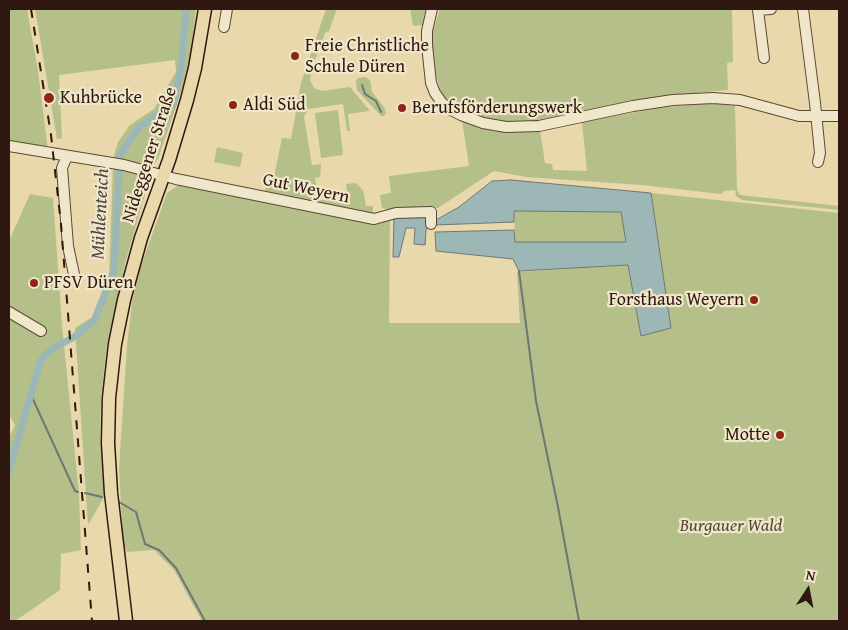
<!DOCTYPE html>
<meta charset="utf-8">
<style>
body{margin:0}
#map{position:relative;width:848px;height:630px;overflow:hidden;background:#e8d8ac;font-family:"Gentium Book Plus",serif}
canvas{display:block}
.frame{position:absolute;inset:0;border:10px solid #2e1810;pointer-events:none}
.north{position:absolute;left:783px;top:565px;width:50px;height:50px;-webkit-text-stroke:4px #f0e6c9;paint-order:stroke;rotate:11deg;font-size:14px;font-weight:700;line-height:20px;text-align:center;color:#2e1810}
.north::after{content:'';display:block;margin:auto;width:18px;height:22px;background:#2e1810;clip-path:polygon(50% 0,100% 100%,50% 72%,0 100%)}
</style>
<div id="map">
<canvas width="848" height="630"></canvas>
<div class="frame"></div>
<div class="north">N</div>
</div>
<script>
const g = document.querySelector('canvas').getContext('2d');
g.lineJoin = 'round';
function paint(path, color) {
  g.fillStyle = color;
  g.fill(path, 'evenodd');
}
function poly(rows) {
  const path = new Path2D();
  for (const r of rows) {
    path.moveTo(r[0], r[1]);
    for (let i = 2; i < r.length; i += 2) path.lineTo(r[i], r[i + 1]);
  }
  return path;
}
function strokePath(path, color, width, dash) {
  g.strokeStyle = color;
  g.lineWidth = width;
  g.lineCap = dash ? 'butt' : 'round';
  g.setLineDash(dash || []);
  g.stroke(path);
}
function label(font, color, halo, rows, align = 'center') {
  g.font = font + ' "Gentium Book Plus",serif';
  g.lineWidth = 4.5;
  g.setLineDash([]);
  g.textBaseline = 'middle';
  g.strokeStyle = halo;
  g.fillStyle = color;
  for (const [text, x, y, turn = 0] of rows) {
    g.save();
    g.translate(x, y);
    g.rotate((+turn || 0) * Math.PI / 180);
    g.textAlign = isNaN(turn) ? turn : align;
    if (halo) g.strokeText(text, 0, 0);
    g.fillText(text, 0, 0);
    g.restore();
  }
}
const green = poly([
 [9,9,27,9,38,71,48,151,9,143],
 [35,9,196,9,189,65,175,110,158,159,154,164,148,167,113,159,118,142,130,125,154,109,176,72,175,60,59,75,62,138,57,139],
 [326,9,337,9,329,31,325,33,314,63,310,80,314,88,322,91,350,87,370,111,348,114,350,131,347,131,343,104,308,109,304,117,312,165,321,164,320,177,315,178,318,200,348,199,346,184,356,183,363,190,366,206,373,206,373,212,370,214,268,193,265,191,266,188,272,186,282,138,291,139,301,83],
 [410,9,427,9,423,25,413,26],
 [440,9,732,9,733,62,727,63,728,90,673,95,543,121,506,122,484,119,463,111,453,105,445,98,440,89,433,63,431,44,433,31],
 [365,77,370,80,372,92,384,107,386,113,384,116,381,116,357,90,356,81,358,78],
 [721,102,722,104,735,106,737,190,740,195,839,206,839,210,742,200,736,196,735,190,724,191,721,194,642,185,526,177,494,171,438,208,393,210,382,208,380,195,391,193,389,176,469,166,462,121,482,127,505,131,540,130,545,163,552,164,553,170,587,171,582,122,658,108],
 [338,110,343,155,321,158,315,113],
 [217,147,243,153,240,167,214,162],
 [113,166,145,176,149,181,126,260,107,343,101,398,100,442,104,497,88,525,75,328,92,317,109,277],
 [190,184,245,196,390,216,389,323,520,323,517,272,628,265,641,336,671,327,651,193,839,213,839,621,202,621,174,570,154,550,127,552,125,548,123,543,119,469,127,346,132,302,141,266,167,193,179,185],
 [30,194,53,198,62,325,79,494,81,550,61,554,60,590,15,621,9,621,9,438,15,425,9,414,9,241],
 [514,211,621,212,626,242,515,242]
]);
const water = poly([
 [511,180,651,193,671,328,641,336,628,265,519,271,513,259,436,251,435,232,514,230,515,242,626,242,621,212,514,211,514,222,435,225,436,220,459,207,492,181,511,180],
 [395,217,427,217,425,245,414,244,415,228,406,228,399,257,393,257,394,219,395,217]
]);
const stream = poly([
 [362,85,365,94,376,101,381,112],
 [519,271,536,401,558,507,579,621],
 [31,395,75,491,78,492],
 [85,493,102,497],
 [119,502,136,512,145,544,159,550,176,568,205,621]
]);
const canal = poly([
 [9,470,41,360,52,349,74,337,94,321,114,271,120,155,139,127,173,105,181,68,186,9]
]);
const minor = poly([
 [432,9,427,31,427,45,431,83,435,93,442,103,451,110,461,115,483,123,506,127,539,126,633,106,673,100,713,98,740,100,799,116,839,116],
 [803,9,815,103,820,153,818,162],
 [224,27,227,9],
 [764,58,758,10,771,9],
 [9,146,124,165,176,179,374,219,396,213,431,212,431,224],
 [67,156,62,168,68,246,75,279],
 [9,312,41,331]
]);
const major = poly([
 [126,621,111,493,108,443,109,398,115,344,124,300,141,238,169,160,187,100,195,68,205,9]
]);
const rail = poly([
 [31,9,51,135,61,224,92,621]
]);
const markers = [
 [295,56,5,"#8f2418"],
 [49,98,6,"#8f2418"],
 [233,105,5,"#8f2418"],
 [402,108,5,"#8f2418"],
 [34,283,5,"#8f2418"],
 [754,300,5,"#8f2418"],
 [780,435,5,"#8f2418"]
];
const poiNames = [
 ["Freie Christliche",305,46],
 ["Schule Düren",305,67],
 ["Kuhbrücke",60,98],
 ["Aldi Süd",243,105],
 ["Berufsförderungswerk",412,108],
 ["PFSV Düren",44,283],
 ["Forsthaus Weyern",744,300,"right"],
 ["Motte",770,435,"right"]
];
const streetNames = [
 ["Nideggener Straße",150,155,-72],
 ["Gut Weyern",306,189,12]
];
const parkNames = [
 ["Burgauer Wald",731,526]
];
const waterNames = [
 ["Mühlenteich",101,214,-87]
];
paint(green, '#b4bf8a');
paint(water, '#9cb7b5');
strokePath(water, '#707773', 1);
strokePath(stream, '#707773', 2);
strokePath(canal, '#9cb7b5', 7);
strokePath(minor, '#5c4837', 12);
strokePath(major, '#2e1810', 15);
strokePath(minor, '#f0e6c9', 10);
strokePath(major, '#e8d8ac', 12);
strokePath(rail, '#2e1810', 2, [9, 9]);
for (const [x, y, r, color] of markers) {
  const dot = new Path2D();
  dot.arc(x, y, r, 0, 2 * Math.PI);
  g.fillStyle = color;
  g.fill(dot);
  strokePath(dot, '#f0e6c9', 2);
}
label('18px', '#2e1810', '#f0e6c9', poiNames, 'left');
label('18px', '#2e1810', '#f0e6c9', streetNames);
label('italic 18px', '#564a35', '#f0e6c9', parkNames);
label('italic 19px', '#4f4842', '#f0e6c9', waterNames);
</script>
